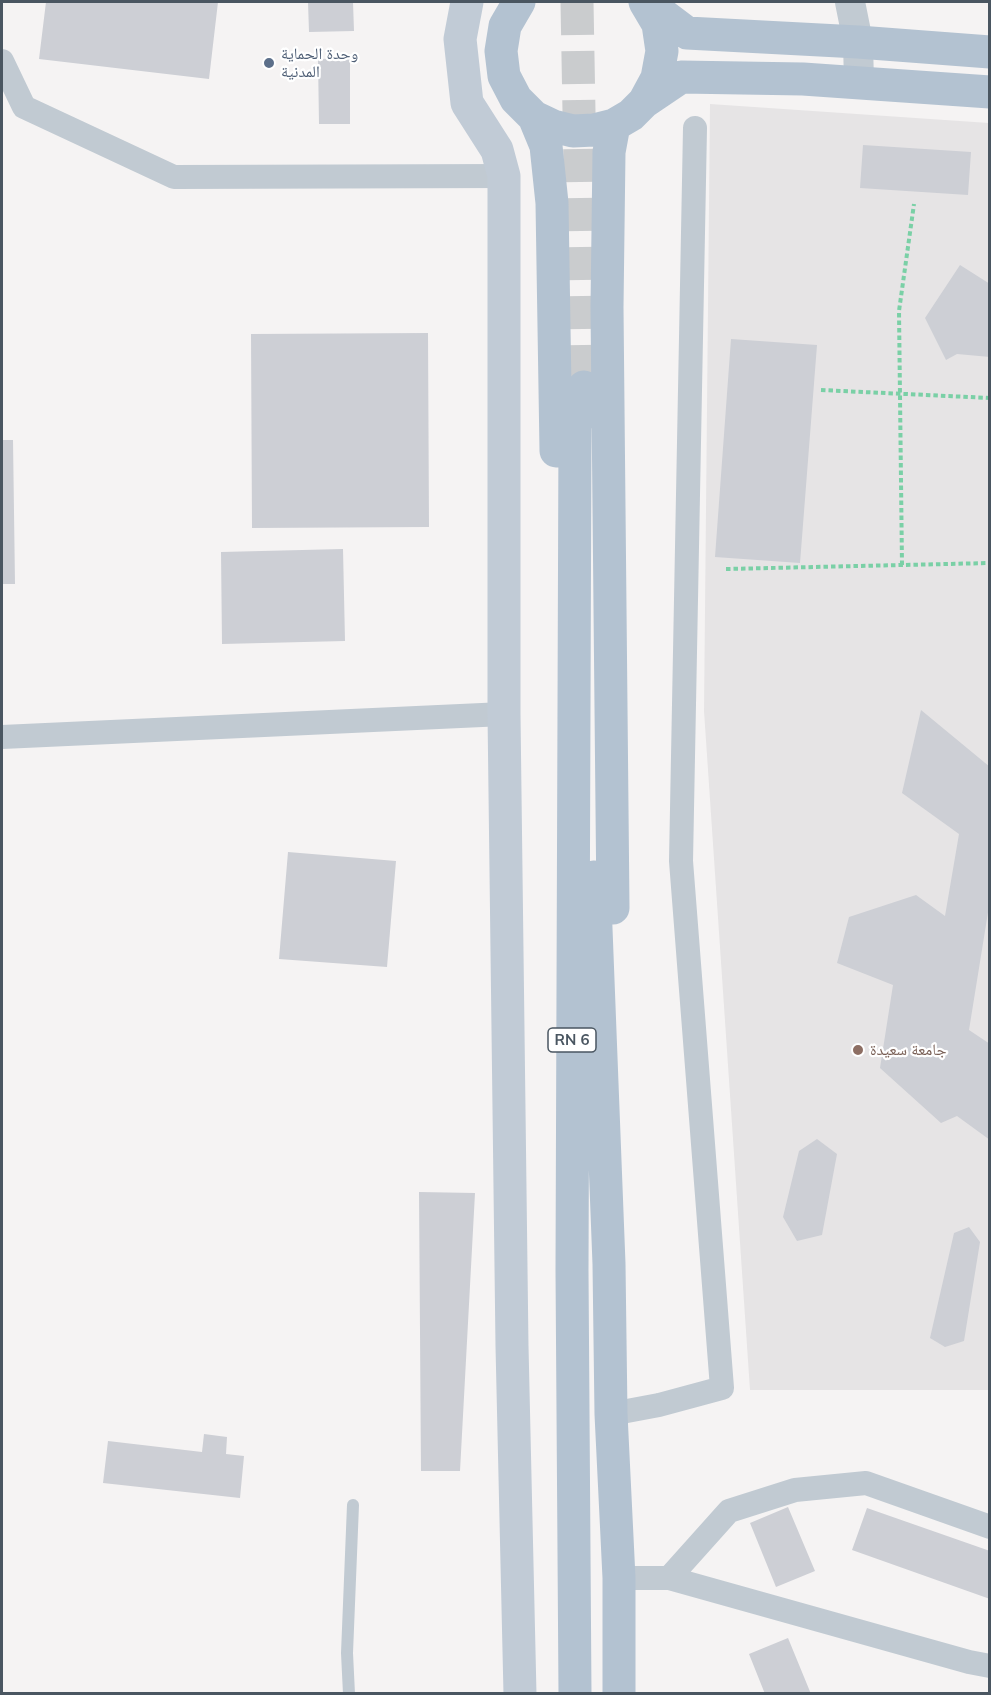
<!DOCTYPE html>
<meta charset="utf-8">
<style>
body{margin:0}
#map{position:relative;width:991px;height:1695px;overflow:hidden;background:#f5f3f3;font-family:Mulish,sans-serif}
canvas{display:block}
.frame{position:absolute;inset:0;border:3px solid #4a5661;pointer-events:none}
</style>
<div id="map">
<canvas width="991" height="1695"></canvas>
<div class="frame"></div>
</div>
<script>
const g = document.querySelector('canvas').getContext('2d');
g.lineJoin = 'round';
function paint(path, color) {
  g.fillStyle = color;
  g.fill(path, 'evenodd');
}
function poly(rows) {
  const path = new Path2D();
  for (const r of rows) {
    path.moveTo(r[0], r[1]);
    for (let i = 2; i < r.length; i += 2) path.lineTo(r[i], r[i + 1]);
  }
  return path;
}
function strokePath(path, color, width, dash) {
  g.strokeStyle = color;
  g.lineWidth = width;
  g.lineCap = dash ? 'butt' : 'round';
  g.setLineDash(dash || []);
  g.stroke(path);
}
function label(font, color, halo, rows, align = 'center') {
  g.font = font + ' Mulish,"Noto Naskh Arabic",sans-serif';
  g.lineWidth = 4.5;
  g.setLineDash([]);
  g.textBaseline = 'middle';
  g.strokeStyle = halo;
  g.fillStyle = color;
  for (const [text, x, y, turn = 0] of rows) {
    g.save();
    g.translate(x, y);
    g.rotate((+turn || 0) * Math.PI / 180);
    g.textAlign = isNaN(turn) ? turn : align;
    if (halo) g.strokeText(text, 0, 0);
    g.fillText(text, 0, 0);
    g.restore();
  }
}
const education = poly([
 [710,104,989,123,989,1390,750,1390,704,711]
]);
const building = poly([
 [46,2,218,2,209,79,39,59],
 [308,2,353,2,354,31,309,32],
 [350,58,350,124,319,124,318,59],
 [863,145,971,152,968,195,860,188],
 [960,265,990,284,990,357,957,354,946,360,925,318],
 [428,333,429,527,252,528,251,334],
 [731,339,817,345,800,563,715,557],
 [2,440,13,440,15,584,2,584],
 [343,549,345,641,222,644,221,552],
 [921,710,990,767,990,900,969,1030,990,1044,990,1140,957,1116,941,1123,880,1068,893,985,837,963,849,917,916,895,945,916,959,834,902,793],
 [288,852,396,861,387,967,279,959],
 [817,1139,837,1154,822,1235,797,1241,783,1217,799,1151],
 [419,1192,475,1193,460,1471,421,1471],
 [969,1227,980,1242,964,1341,945,1347,930,1338,954,1233],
 [204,1434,227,1437,226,1454,244,1456,240,1498,103,1483,108,1441,202,1452],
 [788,1507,815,1571,776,1587,750,1523],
 [867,1508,990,1551,990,1599,852,1550],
 [788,1638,811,1694,765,1694,749,1654]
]);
const primaryTunnel = poly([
 [577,2,584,387]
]);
const path = poly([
 [821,390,990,398],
 [902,565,899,311,914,204],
 [726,569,990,563]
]);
const service = poly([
 [349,1694,347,1653,353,1505]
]);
const minor = poly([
 [2,61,24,107,174,177,504,176],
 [2,737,504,714],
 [611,1414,659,1405,722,1388,681,861,695,128],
 [619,1578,669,1578,969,1662,990,1666],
 [669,1578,729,1511,795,1490,866,1483,990,1527]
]);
const tertiary = poly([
 [850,2,858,42,859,83]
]);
const secondary = poly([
 [467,2,460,39,467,103,497,150,504,176,504,714,512,1346,520,1694]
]);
const primary = poly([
 [519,2,505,26,501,51,504,76,516,99,534,117,553,126,573,131,594,130,614,125,631,115,644,102,657,78,662,51,658,24,645,2],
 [646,2,687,33,858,42,990,52],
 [644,102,681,77,803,79,990,92],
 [534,117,546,146,552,203,556,451],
 [594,877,609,1264,611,1414,619,1578,619,1694],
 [613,908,607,307,609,152,614,125],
 [575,1694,572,1270,575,427,584,387]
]);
const markers = [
 [269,63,6,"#5c6f8a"],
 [858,1050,6,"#8d6e63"]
];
const shields = [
 [572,1040,48]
];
const shieldNames = [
 ["RN 6",572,1040]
];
const serviceNames = [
 ["وحدة الحماية",281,54],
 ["المدنية",281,72]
];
const educationNames = [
 ["جامعة سعيدة",870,1050]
];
paint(education, '#e6e4e5');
paint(building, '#cdcfd5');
strokePath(primaryTunnel, '#caccce', 33, [33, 16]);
strokePath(path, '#7ad0a6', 4, [4.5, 3]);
strokePath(service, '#c1cad2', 12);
strokePath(minor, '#c1cad2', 24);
strokePath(tertiary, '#c1cad2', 30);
strokePath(secondary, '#c1cbd6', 33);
strokePath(primary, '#b3c2d1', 33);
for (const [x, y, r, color] of markers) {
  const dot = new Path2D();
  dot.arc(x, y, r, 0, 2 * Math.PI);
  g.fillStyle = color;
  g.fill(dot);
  strokePath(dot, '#fff', 2);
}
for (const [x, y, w] of shields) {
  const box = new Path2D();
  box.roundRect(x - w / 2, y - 12, w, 24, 4.5);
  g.fillStyle = '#fff';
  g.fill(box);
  strokePath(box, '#4a5661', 1.5);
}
label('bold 15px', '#4a5661', null, shieldNames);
label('16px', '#4e5e75', '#fff', serviceNames, 'left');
label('16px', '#785e54', '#fff', educationNames, 'left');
</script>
